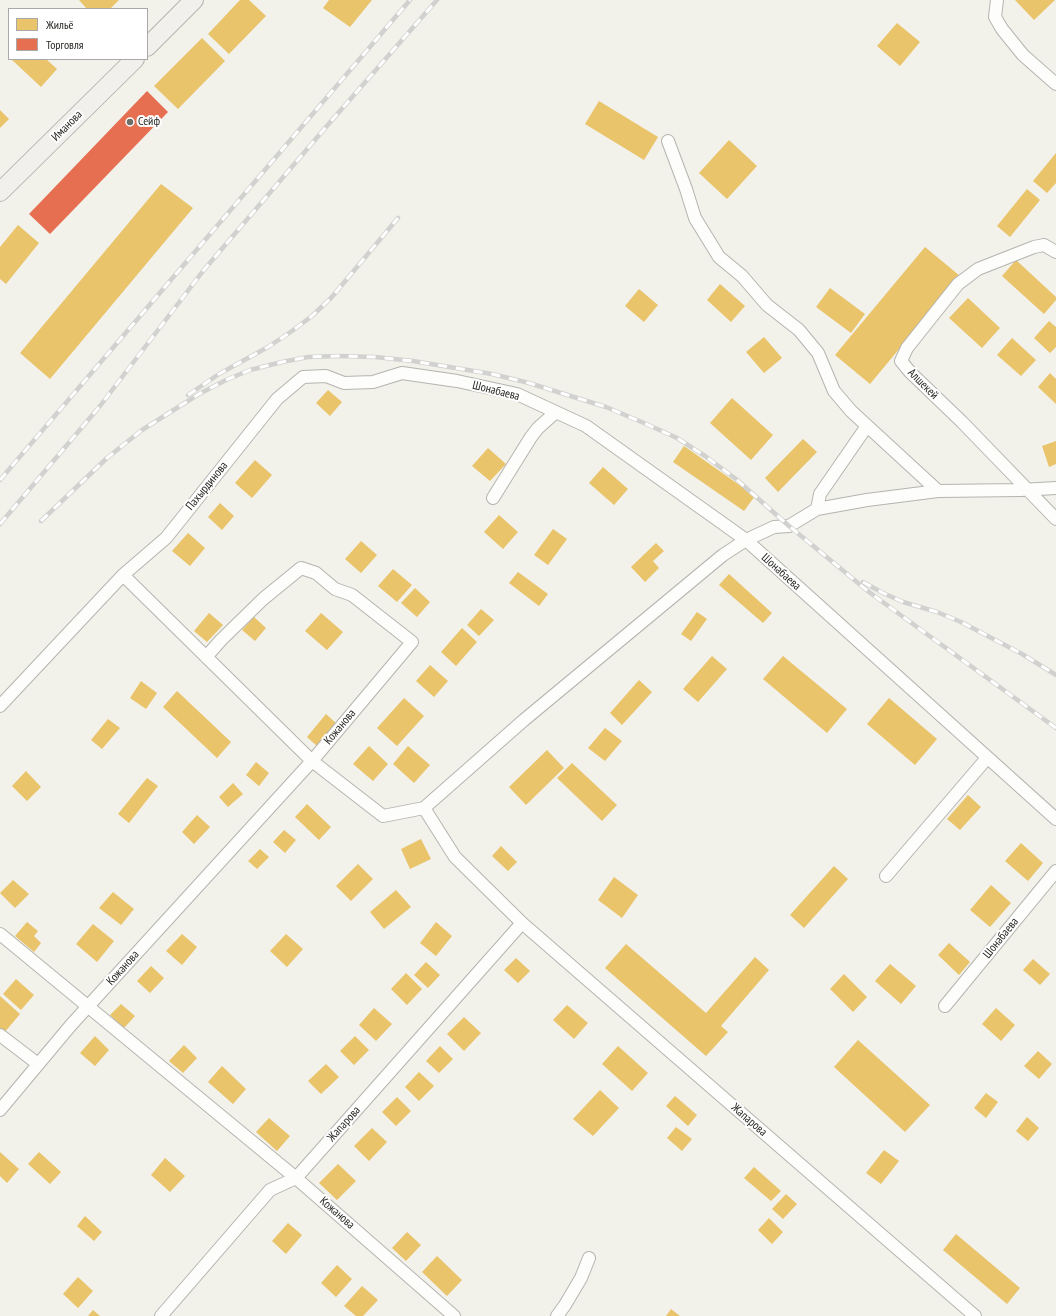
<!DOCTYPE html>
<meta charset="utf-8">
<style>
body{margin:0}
#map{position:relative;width:1056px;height:1316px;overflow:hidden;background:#f2f1ea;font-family:"PT Sans Narrow",sans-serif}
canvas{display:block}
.legend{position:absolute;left:8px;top:8px;width:140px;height:52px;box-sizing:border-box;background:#fff;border:1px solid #a9a9a7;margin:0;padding:5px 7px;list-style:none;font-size:12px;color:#282723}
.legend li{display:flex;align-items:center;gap:8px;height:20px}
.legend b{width:20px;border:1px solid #a9a9a7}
</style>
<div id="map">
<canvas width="1056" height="1316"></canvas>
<ul class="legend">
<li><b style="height:11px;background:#e9c46a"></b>Жильё</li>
<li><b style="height:11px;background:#e76f51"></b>Торговля</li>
</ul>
</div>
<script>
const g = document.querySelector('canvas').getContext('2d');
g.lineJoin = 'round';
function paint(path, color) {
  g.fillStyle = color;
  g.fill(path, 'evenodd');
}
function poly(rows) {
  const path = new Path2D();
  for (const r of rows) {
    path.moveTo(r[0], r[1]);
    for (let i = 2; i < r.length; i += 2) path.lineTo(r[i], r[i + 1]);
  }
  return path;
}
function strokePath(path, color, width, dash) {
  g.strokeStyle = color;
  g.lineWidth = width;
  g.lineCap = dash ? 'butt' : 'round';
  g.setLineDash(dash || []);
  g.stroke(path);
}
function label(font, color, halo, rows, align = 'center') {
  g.font = font + ' "PT Sans Narrow",sans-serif';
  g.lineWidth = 4;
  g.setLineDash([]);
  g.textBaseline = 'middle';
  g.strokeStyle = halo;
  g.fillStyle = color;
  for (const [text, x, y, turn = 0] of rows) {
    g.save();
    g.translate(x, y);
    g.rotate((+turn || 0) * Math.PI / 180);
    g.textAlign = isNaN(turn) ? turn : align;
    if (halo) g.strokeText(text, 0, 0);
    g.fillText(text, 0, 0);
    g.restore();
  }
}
const homes = poly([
 [79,0,119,0,110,9,87,9],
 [240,0,249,0,266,16,229,54,208,34],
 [329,0,372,0,350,27,323,8],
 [1015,0,1055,0,1034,20],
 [897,23,920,42,900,66,877,46],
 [202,38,225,61,178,109,154,86],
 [11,59,46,59,57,69,41,87],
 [599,101,658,137,644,160,585,124],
 [0,110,9,119,0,128],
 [729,140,757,166,727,199,699,173],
 [1056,153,1056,183,1047,193,1033,181],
 [161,184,193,208,50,379,20,353],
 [1027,189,1040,200,1010,237,997,226],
 [18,225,39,243,6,284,0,279,0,247],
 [925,247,960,276,870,384,835,355],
 [1016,260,1056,297,1056,300,1044,314,1002,276],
 [720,284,745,306,731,322,707,300],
 [830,288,865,314,851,333,816,307],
 [639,289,658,305,644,322,625,306],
 [968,298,1000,328,982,348,949,318],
 [1049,321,1056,327,1056,347,1050,353,1034,338],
 [764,337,782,358,764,373,746,352],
 [1012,338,1036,360,1021,376,997,355],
 [1050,373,1056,379,1056,404,1038,387],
 [328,390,342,402,330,416,316,403],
 [732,398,773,435,751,460,710,423],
 [803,439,817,452,778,492,765,478],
 [1056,441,1056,464,1049,467,1042,446],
 [684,446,755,496,744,511,673,462],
 [488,448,506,464,490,481,472,466],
 [255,460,272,475,252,498,235,483],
 [603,467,628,489,614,505,589,483],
 [220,503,234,516,222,530,208,517],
 [499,515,518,532,503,549,484,532],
 [553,529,567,539,548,565,534,555],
 [188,533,205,548,190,566,172,551],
 [361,541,377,555,361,573,345,559],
 [656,543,664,551,653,561,659,568,645,582,631,567],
 [393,569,412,585,397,602,378,586],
 [518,572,548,594,539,606,509,583],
 [729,574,772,613,763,623,719,585],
 [415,588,430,602,417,617,401,603],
 [481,609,494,620,479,636,467,625],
 [697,612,707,619,691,641,681,634],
 [209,613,223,625,207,642,194,631],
 [321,613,343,632,327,650,305,631],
 [254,617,266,628,255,641,242,630],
 [462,628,477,642,456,666,441,652],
 [712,656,727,669,698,702,683,689],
 [783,656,847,709,827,733,763,679],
 [430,665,448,681,434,697,416,681],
 [639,680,652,692,622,725,610,713],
 [141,681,157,693,146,709,130,698],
 [177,691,231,742,217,758,163,707],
 [404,698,424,716,397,746,377,728],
 [889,698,937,739,915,765,867,724],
 [326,714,337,724,317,746,307,737],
 [108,719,120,728,102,749,91,740],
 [605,728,622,741,605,761,588,748],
 [369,746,388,764,373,781,353,764],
 [408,746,430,765,414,783,393,764],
 [547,750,564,768,526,805,509,787],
 [256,762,269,773,259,786,246,775],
 [572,763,617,805,602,821,557,778],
 [26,771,41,787,27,801,12,786],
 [147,778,158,786,129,823,118,814],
 [233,783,243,794,228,807,219,797],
 [968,795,981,807,960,830,947,819],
 [307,804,331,827,319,840,295,817],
 [197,815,210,827,194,844,182,832],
 [284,830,296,840,285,853,273,842],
 [421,839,431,859,410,869,401,849],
 [1021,843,1043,863,1028,881,1005,861],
 [501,846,517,862,508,871,492,856],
 [260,849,269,857,257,869,248,861],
 [358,864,373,879,351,901,336,886],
 [834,866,848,879,804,928,790,915],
 [614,877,638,895,622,918,598,900],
 [13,880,29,894,15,908,0,893],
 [991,885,1011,903,990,927,970,910],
 [396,890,411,907,384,929,370,912],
 [113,892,134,909,121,925,99,908],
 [27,922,38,931,34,936,41,943,34,952,15,936],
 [436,922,452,936,436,956,420,943],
 [93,924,114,941,97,962,76,944],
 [182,934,197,947,182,965,166,951],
 [286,934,303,949,287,967,270,951],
 [949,943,970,962,959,975,938,955],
 [626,944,706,1013,755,957,769,970,721,1026,728,1032,706,1056,605,968],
 [516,958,530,971,518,983,504,970],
 [1033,959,1050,974,1040,985,1023,970],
 [426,962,440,975,428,988,414,975],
 [890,964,916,986,901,1004,875,981],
 [151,966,164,978,150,993,137,981],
 [406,973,422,989,407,1005,391,989],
 [844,974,867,997,853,1012,830,989],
 [16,979,34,995,21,1010,3,994],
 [0,996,20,1014,4,1033,0,1030],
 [121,1004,135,1016,124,1028,110,1015],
 [567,1005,588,1023,574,1039,553,1020],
 [374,1008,392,1024,376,1041,359,1025],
 [996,1008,1015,1025,1001,1041,982,1024],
 [464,1017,481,1033,464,1051,447,1034],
 [95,1036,109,1050,95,1066,80,1053],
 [355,1036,369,1050,354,1065,340,1051],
 [858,1040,930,1105,905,1132,834,1067],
 [184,1045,197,1058,183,1073,169,1061],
 [440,1046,453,1059,439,1073,426,1061],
 [618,1046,648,1073,632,1091,602,1064],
 [1038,1051,1052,1064,1039,1079,1024,1066],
 [326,1064,339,1077,321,1094,308,1081],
 [222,1066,246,1089,233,1104,208,1082],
 [419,1072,434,1086,419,1101,405,1087],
 [600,1090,619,1108,593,1136,573,1119],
 [986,1093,998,1102,986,1118,974,1108],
 [675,1096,697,1115,688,1126,666,1106],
 [397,1097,411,1111,396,1126,382,1112],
 [1027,1117,1039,1128,1028,1141,1016,1131],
 [269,1118,290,1136,277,1151,256,1132],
 [676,1127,692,1139,682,1151,667,1138],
 [372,1128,387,1142,369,1161,354,1146],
 [884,1150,899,1161,881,1184,866,1173],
 [0,1152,19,1169,7,1183,0,1176],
 [39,1152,61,1172,50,1184,28,1164],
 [165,1158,185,1176,170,1192,151,1175],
 [338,1164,356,1181,337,1200,319,1183],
 [754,1167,781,1191,771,1201,744,1178],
 [786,1194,797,1204,783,1219,772,1209],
 [85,1216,102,1232,94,1241,77,1226],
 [769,1218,783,1232,772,1244,758,1230],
 [288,1223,302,1235,286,1254,272,1241],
 [407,1232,421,1245,406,1261,392,1248],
 [956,1234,1020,1288,1007,1304,943,1250],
 [437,1256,462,1280,447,1296,422,1272],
 [337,1265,352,1279,336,1297,321,1283],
 [78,1277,93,1291,78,1308,63,1294],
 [362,1286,378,1300,363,1316,356,1316,344,1306],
 [671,1309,680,1316,666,1316],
 [93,1310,100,1316,88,1316]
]);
const shops = poly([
 [147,91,168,112,50,234,29,214]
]);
const minor = poly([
 [997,0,995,17,1002,29,1023,55,1056,84],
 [668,141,686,189,695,218,719,257,742,276,767,305,799,330,818,353,834,391,851,411,938,491],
 [1056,252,1044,245,1034,247,978,269,958,284,907,348,901,361,910,372,962,422,1056,519],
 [493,498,531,437,538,428,556,412],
 [817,509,820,494,867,426],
 [123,575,312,761,383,816,424,808,524,720,723,555,746,540,774,527,789,526,817,509,867,500,938,491,1020,490,1056,488],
 [0,706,123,575,166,538,277,399,303,377,326,376,344,383,373,382,402,373,457,381,517,394,586,426,746,540,1056,819],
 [424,808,455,857,522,923,975,1316],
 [886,876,987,758],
 [0,934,296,1178,454,1316],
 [945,1006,1056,871],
 [0,1035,38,1064],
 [0,1110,71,1025,312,761,412,642,352,595,335,589,316,573,301,568,263,599,221,640,206,657],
 [161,1316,270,1190,296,1178,522,923],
 [557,1316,565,1305,581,1278,589,1258]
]);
const secondary = poly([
 [147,47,194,0],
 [0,192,135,59]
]);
const rail = poly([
 [188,395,219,374,268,347,292,331,312,316,331,298,398,218],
 [0,480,410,0],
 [41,521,107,458,142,430,199,394,226,380,250,370,282,362,308,357,338,356,375,357,413,361,492,374,529,383,606,407,644,423,677,438,705,456,736,479,789,526,869,592,1056,728],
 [0,524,100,406,203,271,326,127,437,0],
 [863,582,883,593,903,602,937,612,961,622,1022,654,1056,675]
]);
const markers = [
 [130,122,4,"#6f6e69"]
];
const poiNames = [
 ["Сейф",138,122]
];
const streetNames = [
 ["Иманова",67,126,-45],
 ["Алшекей",923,384,45],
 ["Шонабаева",496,391,14],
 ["Пахырдинова",207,486,-51],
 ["Шонабаева",781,572,42],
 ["Кожанова",340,727,-50],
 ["Шонабаева",1001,938,-51],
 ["Кожанова",123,968,-48],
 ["Жапарова",749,1120,41],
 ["Жапарова",344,1124,-48],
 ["Кожанова",337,1213,41]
];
paint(homes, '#e9c46a');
paint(shops, '#e76f51');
strokePath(minor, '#b5b4af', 14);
strokePath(secondary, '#b5b4af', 20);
strokePath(minor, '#fdfdfc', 12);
strokePath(secondary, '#f1f0ed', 18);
strokePath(rail, '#d1d1cf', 4.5);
strokePath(rail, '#fff', 3, [9]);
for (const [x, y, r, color] of markers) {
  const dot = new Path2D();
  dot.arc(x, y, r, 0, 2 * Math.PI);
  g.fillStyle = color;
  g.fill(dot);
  strokePath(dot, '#fff', 1.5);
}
label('12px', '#282723', '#fff', poiNames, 'left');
label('12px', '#282723', '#fff', streetNames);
</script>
